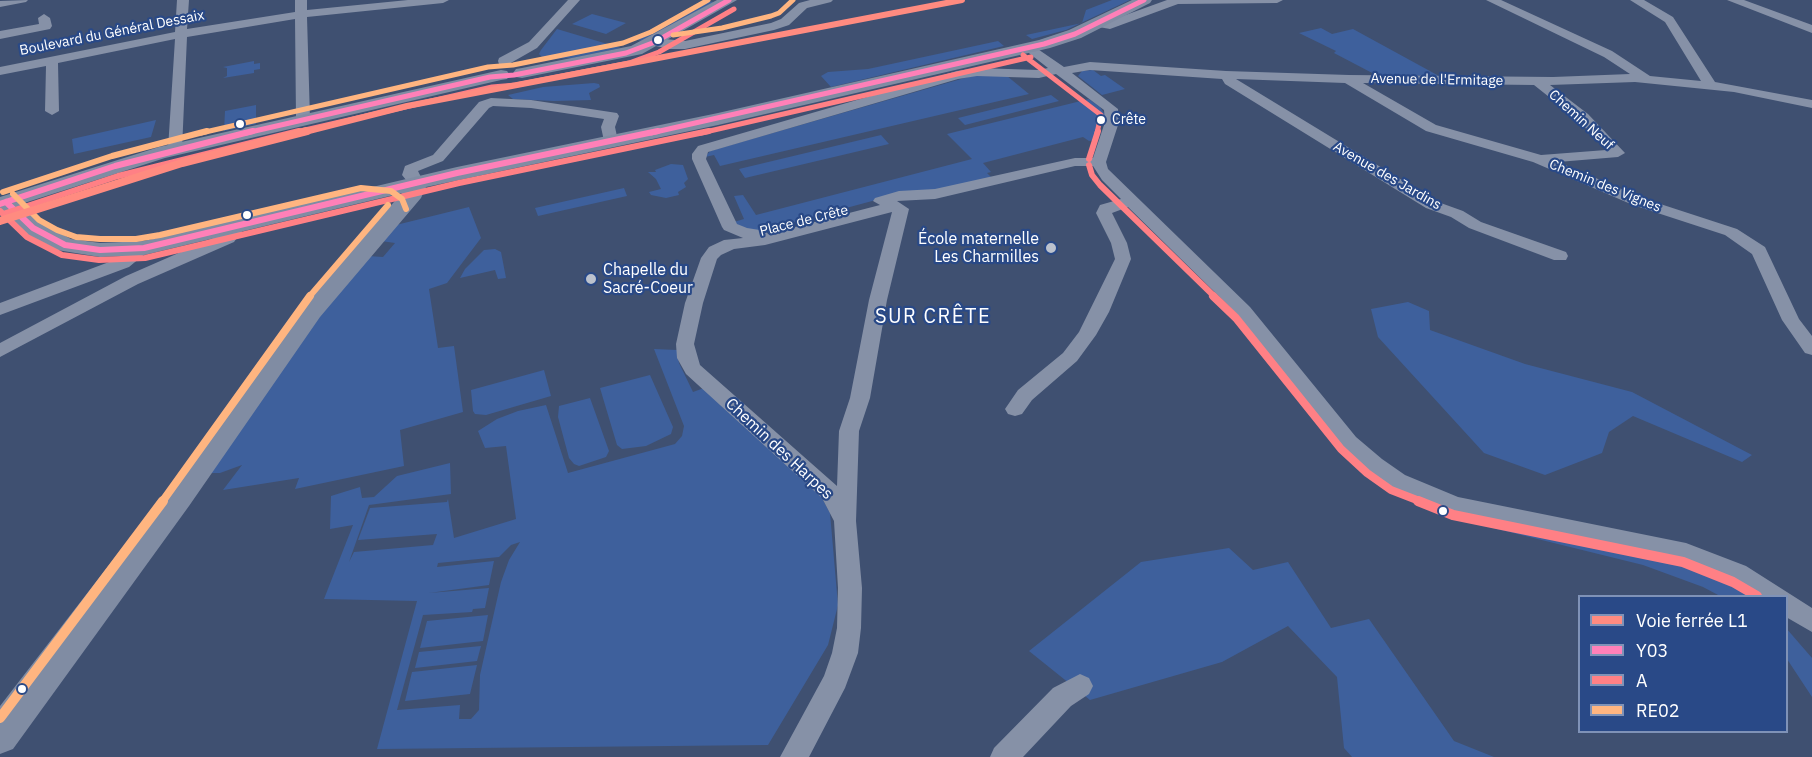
<!DOCTYPE html>
<meta charset="utf-8">
<style>
body{margin:0}
#map{position:relative;width:1812px;height:757px;overflow:hidden;background:#3f5071;font-family:"IBM Plex Sans",sans-serif}
canvas{display:block}
.legend{position:absolute;left:1578px;top:595px;width:210px;height:138px;box-sizing:border-box;background:#294987;border:2px solid #7f92b7;margin:0;padding:8px 10px;list-style:none;font-size:18px;color:#fff}
.legend li{display:flex;align-items:center;gap:12px;height:30px}
.legend b{width:30px;border:2px solid #7f92b7}
</style>
<div id="map">
<canvas width="1812" height="757"></canvas>
<ul class="legend">
<li><b style="height:8px;background:#ff8b80"></b>Voie ferrée L1</li>
<li><b style="height:8px;background:#ff80b8"></b>Y03</li>
<li><b style="height:8px;background:#ff8085"></b>A</li>
<li><b style="height:8px;background:#ffb580"></b>RE02</li>
</ul>
</div>
<script>
const g = document.querySelector('canvas').getContext('2d');
g.lineJoin = 'round';
function paint(path, color) {
  g.fillStyle = color;
  g.fill(path, 'evenodd');
}
function poly(rows) {
  const path = new Path2D();
  for (const r of rows) {
    path.moveTo(r[0], r[1]);
    for (let i = 2; i < r.length; i += 2) path.lineTo(r[i], r[i + 1]);
  }
  return path;
}
function strokePath(path, color, width, dash) {
  g.strokeStyle = color;
  g.lineWidth = width;
  g.lineCap = dash ? 'butt' : 'round';
  g.setLineDash(dash || []);
  g.stroke(path);
}
function label(font, color, halo, rows, align = 'center') {
  g.font = font + ' "IBM Plex Sans",sans-serif';
  g.lineWidth = 4.5;
  g.setLineDash([]);
  g.textBaseline = 'middle';
  g.strokeStyle = halo;
  g.fillStyle = color;
  for (const [text, x, y, turn = 0] of rows) {
    g.save();
    g.translate(x, y);
    g.rotate((+turn || 0) * Math.PI / 180);
    g.textAlign = isNaN(turn) ? turn : align;
    if (halo) g.strokeText(text, 0, 0);
    g.fillText(text, 0, 0);
    g.restore();
  }
}
const green = poly([
 [1112,0,1130,0,1066,30,1032,39,1026,35,1082,23,1086,10],
 [706,1,714,2,641,41,635,39],
 [592,14,626,23,606,34,572,24],
 [1321,28,1332,34,1353,29,1439,76,1376,75,1334,53,1336,51,1299,33],
 [557,29,621,48,572,58,550,59,542,57,539,54,541,50],
 [998,41,1004,46,831,87,821,76,828,72,868,69],
 [254,61,254,64,260,63,260,69,254,70,254,73,223,78,227,76,227,68,223,67],
 [1093,70,1101,76,1105,75,1125,89,1102,95,1078,76,1082,71],
 [975,75,1007,76,1029,94,720,166,714,155,705,157,710,151],
 [594,83,599,84,600,87,589,93,591,100,554,101,513,99,508,95,543,87],
 [1051,95,1059,101,965,125,958,118],
 [1089,99,1100,107,1105,115,1095,140,1089,141,1083,137,983,163,991,172,987,173,994,180,938,191,898,194,761,231,741,228,734,222,744,219,734,196,743,195,756,215,972,159,947,134],
 [256,105,256,124,224,131,225,111],
 [156,120,151,137,74,154,72,139],
 [881,135,889,144,745,178,739,169],
 [671,164,683,165,688,179,684,183,686,187,678,192,679,195,666,198,651,195,649,192,661,189,656,179,648,172,656,172,655,170],
 [624,188,627,196,538,216,535,208],
 [469,207,481,238,447,283,429,289,438,348,454,346,463,412,400,430,404,466,295,489,299,478,223,490,242,465,220,473,207,473,328,304,368,256,383,257,395,243,381,241,396,225],
 [495,249,501,252,506,278,498,279,495,270,460,278,465,269,484,250],
 [1408,302,1429,311,1430,330,1525,364,1632,392,1752,455,1742,462,1633,416,1609,432,1602,453,1545,475,1484,453,1378,337,1371,309],
 [654,349,677,350,679,363,693,392,704,388,816,487,830,513,838,605,828,645,768,745,377,749,417,601,324,599,353,525,330,529,331,496,360,487,362,498,374,497,397,476,450,463,451,494,369,505,349,562,354,552,433,545,437,534,358,540,370,508,447,502,448,499,454,538,516,519,506,446,485,448,478,431,497,419,518,411,546,405,568,473,675,444,682,436,684,426],
 [520,542,509,560,501,582,480,675,479,710,471,719,459,719,460,705,397,710,423,615,472,612,473,609,485,608,489,588,429,593,489,585,494,561,437,567,438,563,499,557,511,545],
 [544,370,551,396,486,415,475,414,473,411,471,390],
 [650,375,673,427,671,434,646,446,622,449,617,445,600,388],
 [590,398,609,451,606,457,579,466,574,464,569,458,558,417,559,406],
 [1492,523,1686,560,1752,596,1720,596,1703,587,1643,565,1493,528],
 [1229,548,1253,570,1288,562,1331,628,1369,619,1454,741,1494,757,1352,757,1344,748,1337,677,1288,626,1222,662,1090,700,1029,651,1141,562],
 [488,615,483,641,420,648,427,621],
 [1786,628,1812,658,1812,697,1787,659],
 [481,646,477,661,415,668,419,652],
 [477,665,470,694,405,701,412,672]
]);
const street = poly([
 [28,0,26,2,0,7,0,1,28,0],
 [177,0,189,0,187,29,295,12,295,0,307,0,307,10,408,0,449,0,443,3,307,17,310,119,303,123,296,119,295,19,187,37,182,149,175,153,168,149,175,39,58,63,59,111,52,115,45,111,46,66,0,75,0,67,175,32,177,0],
 [568,0,580,0,537,48,509,64,499,64,498,61,499,58,529,42,568,0],
 [810,0,833,0,831,2,807,8,789,25,774,30,685,49,670,49,651,45,649,42,655,38,685,41,771,23,781,19,799,3,810,0],
 [1167,0,1283,0,1277,3,1178,4,1110,29,1093,26,1091,23,1097,19,1109,21,1167,0],
 [1486,0,1501,0,1612,51,1650,76,1701,81,1665,22,1630,0,1644,0,1673,17,1715,82,1812,100,1812,108,1734,92,1635,82,1550,85,1588,114,1625,153,1618,157,1558,162,1645,199,1737,229,1765,247,1799,319,1812,336,1812,355,1805,353,1782,320,1752,254,1725,235,1633,205,1533,162,1426,131,1345,83,1236,79,1438,202,1463,211,1481,222,1566,252,1568,256,1566,260,1554,260,1469,228,1451,217,1426,208,1225,84,1222,79,1090,70,1072,73,1118,109,1119,122,1106,162,1108,169,1250,307,1356,437,1382,459,1405,475,1458,497,1686,543,1746,566,1812,608,1812,632,1786,617,1786,596,1757,596,1730,580,1683,561,1455,514,1389,487,1366,471,1342,447,1238,315,1128,207,1112,213,1127,243,1131,259,1109,312,1096,335,1077,361,1032,400,1022,414,1015,416,1008,414,1005,409,1018,390,1063,353,1079,332,1115,259,1111,243,1096,213,1100,205,1121,199,1102,180,1093,166,1075,166,935,199,897,201,909,209,887,300,870,398,859,431,856,521,862,588,861,628,858,653,845,688,809,757,780,757,824,676,832,653,837,628,838,588,834,521,822,498,686,374,677,358,676,344,685,303,701,258,709,247,724,240,743,238,724,230,722,227,692,159,692,154,698,146,957,71,977,68,1039,70,1048,68,1025,50,1023,47,1029,43,1064,67,1090,62,1226,71,1349,75,1553,77,1630,74,1604,57,1486,0],
 [1056,74,1104,110,1105,122,1093,158,1075,158,935,189,899,191,875,198,873,201,880,205,768,234,766,231,747,228,737,224,706,159,708,152,958,79,977,76,1039,78,1056,74],
 [1363,83,1534,85,1578,120,1606,150,1541,155,1436,125,1363,83],
 [892,212,869,300,850,398,839,431,837,486,700,365,694,344,703,303,717,259,721,255,734,249,765,245,892,212],
 [1727,0,1744,0,1812,25,1812,33,1727,0],
 [44,14,50,18,52,26,50,29,0,39,0,31,39,24,38,18,44,14],
 [491,98,531,100,617,113,619,116,615,127,618,141,611,145,604,141,601,127,604,119,531,108,493,106,489,108,443,161,418,171,424,183,421,186,411,186,402,175,405,166,433,155,479,102,491,98],
 [237,222,245,227,234,242,138,284,0,357,0,343,126,276,222,234,231,224,237,222],
 [144,243,152,248,129,267,0,315,0,303,117,259,138,244,144,243],
 [1080,674,1089,678,1093,686,1089,694,1071,706,1023,757,990,757,994,748,1053,688,1080,674]
]);
const secondary = poly([
 [717,0,737,0,642,54,522,78,516,77,513,73,516,69,522,68,631,46,717,0],
 [1132,0,1152,0,1150,3,1081,38,1050,48,718,125,426,187,421,198,320,317,189,506,13,749,0,754,0,706,167,490,302,305,402,193,144,255,100,257,57,250,25,233,0,211,0,197,159,147,501,70,507,71,510,75,507,79,501,80,165,158,21,204,41,223,71,239,100,243,144,241,457,167,718,113,1039,40,1069,30,1132,0]
]);
const bus1Far1 = poly([
 [246,133,490,77,514,75,626,53,655,42,729,0],
 [651,133,1044,44,1075,34,1144,0]
]);
const bus1 = poly([
 [6,202,33,228,65,245,100,250,144,248,457,173,658,131],
 [0,204,115,166,253,131]
]);
const bus2Far3 = poly([
 [1023,55,1101,115,1097,133],
 [292,133,492,87,516,85,629,63,659,52,734,9],
 [701,133,1031,57]
]);
const bus2Far2 = poly([
 [1089,159,1098,131],
 [1089,165,1092,175,1100,185,1215,297],
 [0,211,27,237,62,255,99,260,145,258,459,183,709,131],
 [3,214,118,176,299,131]
]);
const bus2Far1 = poly([
 [1213,296,1236,318,1341,449,1367,473,1391,490,1422,502]
]);
const bus2 = poly([
 [1418,501,1453,515,1683,562,1733,582,1757,596]
]);
const bus3Far3 = poly([
 [673,35,722,28,771,16,779,13,793,0],
 [201,133,488,67,513,65,623,43,651,32,708,0]
]);
const bus3Far2 = poly([
 [3,192,112,156,207,131],
 [13,194,39,220,57,230,76,237,100,239,136,239,160,235,361,188,391,191,402,199,406,209],
 [309,297,388,205]
]);
const bus3Far1 = poly([
 [162,502,310,296]
]);
const bus3 = poly([
 [0,718,163,501]
]);
const rail1Far1 = poly([
 [301,133,407,106,962,0]
]);
const rail1 = poly([
 [0,221,182,163,307,131]
]);
const markers = [
 [658,40,5,"#fff"],
 [1101,120,5,"#fff"],
 [240,124,5,"#fff"],
 [247,215,5,"#fff"],
 [1051,248,6,"#bcc2cd"],
 [591,279,6,"#bcc2cd"],
 [1443,511,5,"#fff"],
 [22,689,5,"#fff"]
];
const farStreetnames = [
 ["Boulevard du Général Dessaix",112,33,-11],
 ["Avenue de l'Ermitage",1437,80,1],
 ["Chemin Neuf",1581,120,42],
 ["Avenue des Jardins",1387,176,30],
 ["Chemin des Vignes",1605,186,22],
 ["Place de Crête",804,221,-14]
];
const busNames = [
 ["Crête",1112,120]
];
const poiNames = [
 ["École maternelle",1039,239],
 ["Les Charmilles",1039,257],
 ["Chapelle du",603,270,"left"],
 ["Sacré-Coeur",603,288,"left"]
];
const streetNames = [
 ["Chemin des Harpes",779,449,43]
];
const quarterNames = [
 ["SUR CRÊTE",933,317]
];
paint(green, '#3e609c');
paint(street, '#8691a7');
paint(secondary, '#808ca3');
strokePath(bus1Far1, '#ff80b8', 5);
strokePath(bus1, '#ff80b8', 6);
strokePath(bus2Far3, '#ff8085', 5);
strokePath(bus2Far2, '#ff8085', 6);
strokePath(bus2Far1, '#ff8085', 8);
strokePath(bus2, '#ff8085', 10);
strokePath(bus3Far3, '#ffb580', 5);
strokePath(bus3Far2, '#ffb580', 6);
strokePath(bus3Far1, '#ffb580', 8);
strokePath(bus3, '#ffb580', 10);
strokePath(rail1Far1, '#ff8b80', 6);
strokePath(rail1, '#ff8b80', 8);
for (const [x, y, r, color] of markers) {
  const dot = new Path2D();
  dot.arc(x, y, r, 0, 2 * Math.PI);
  g.fillStyle = color;
  g.fill(dot);
  strokePath(dot, '#294987', 2);
}
label('14px', '#fff', '#294987', farStreetnames);
label('14px', '#fff', '#294987', busNames, 'left');
label('16px', '#fff', '#294987', poiNames, 'right');
label('16px', '#fff', '#294987', streetNames);
g.letterSpacing = '1.5px';
label('20px', '#fff', '#294987', quarterNames);
g.letterSpacing = '0px';
</script>
